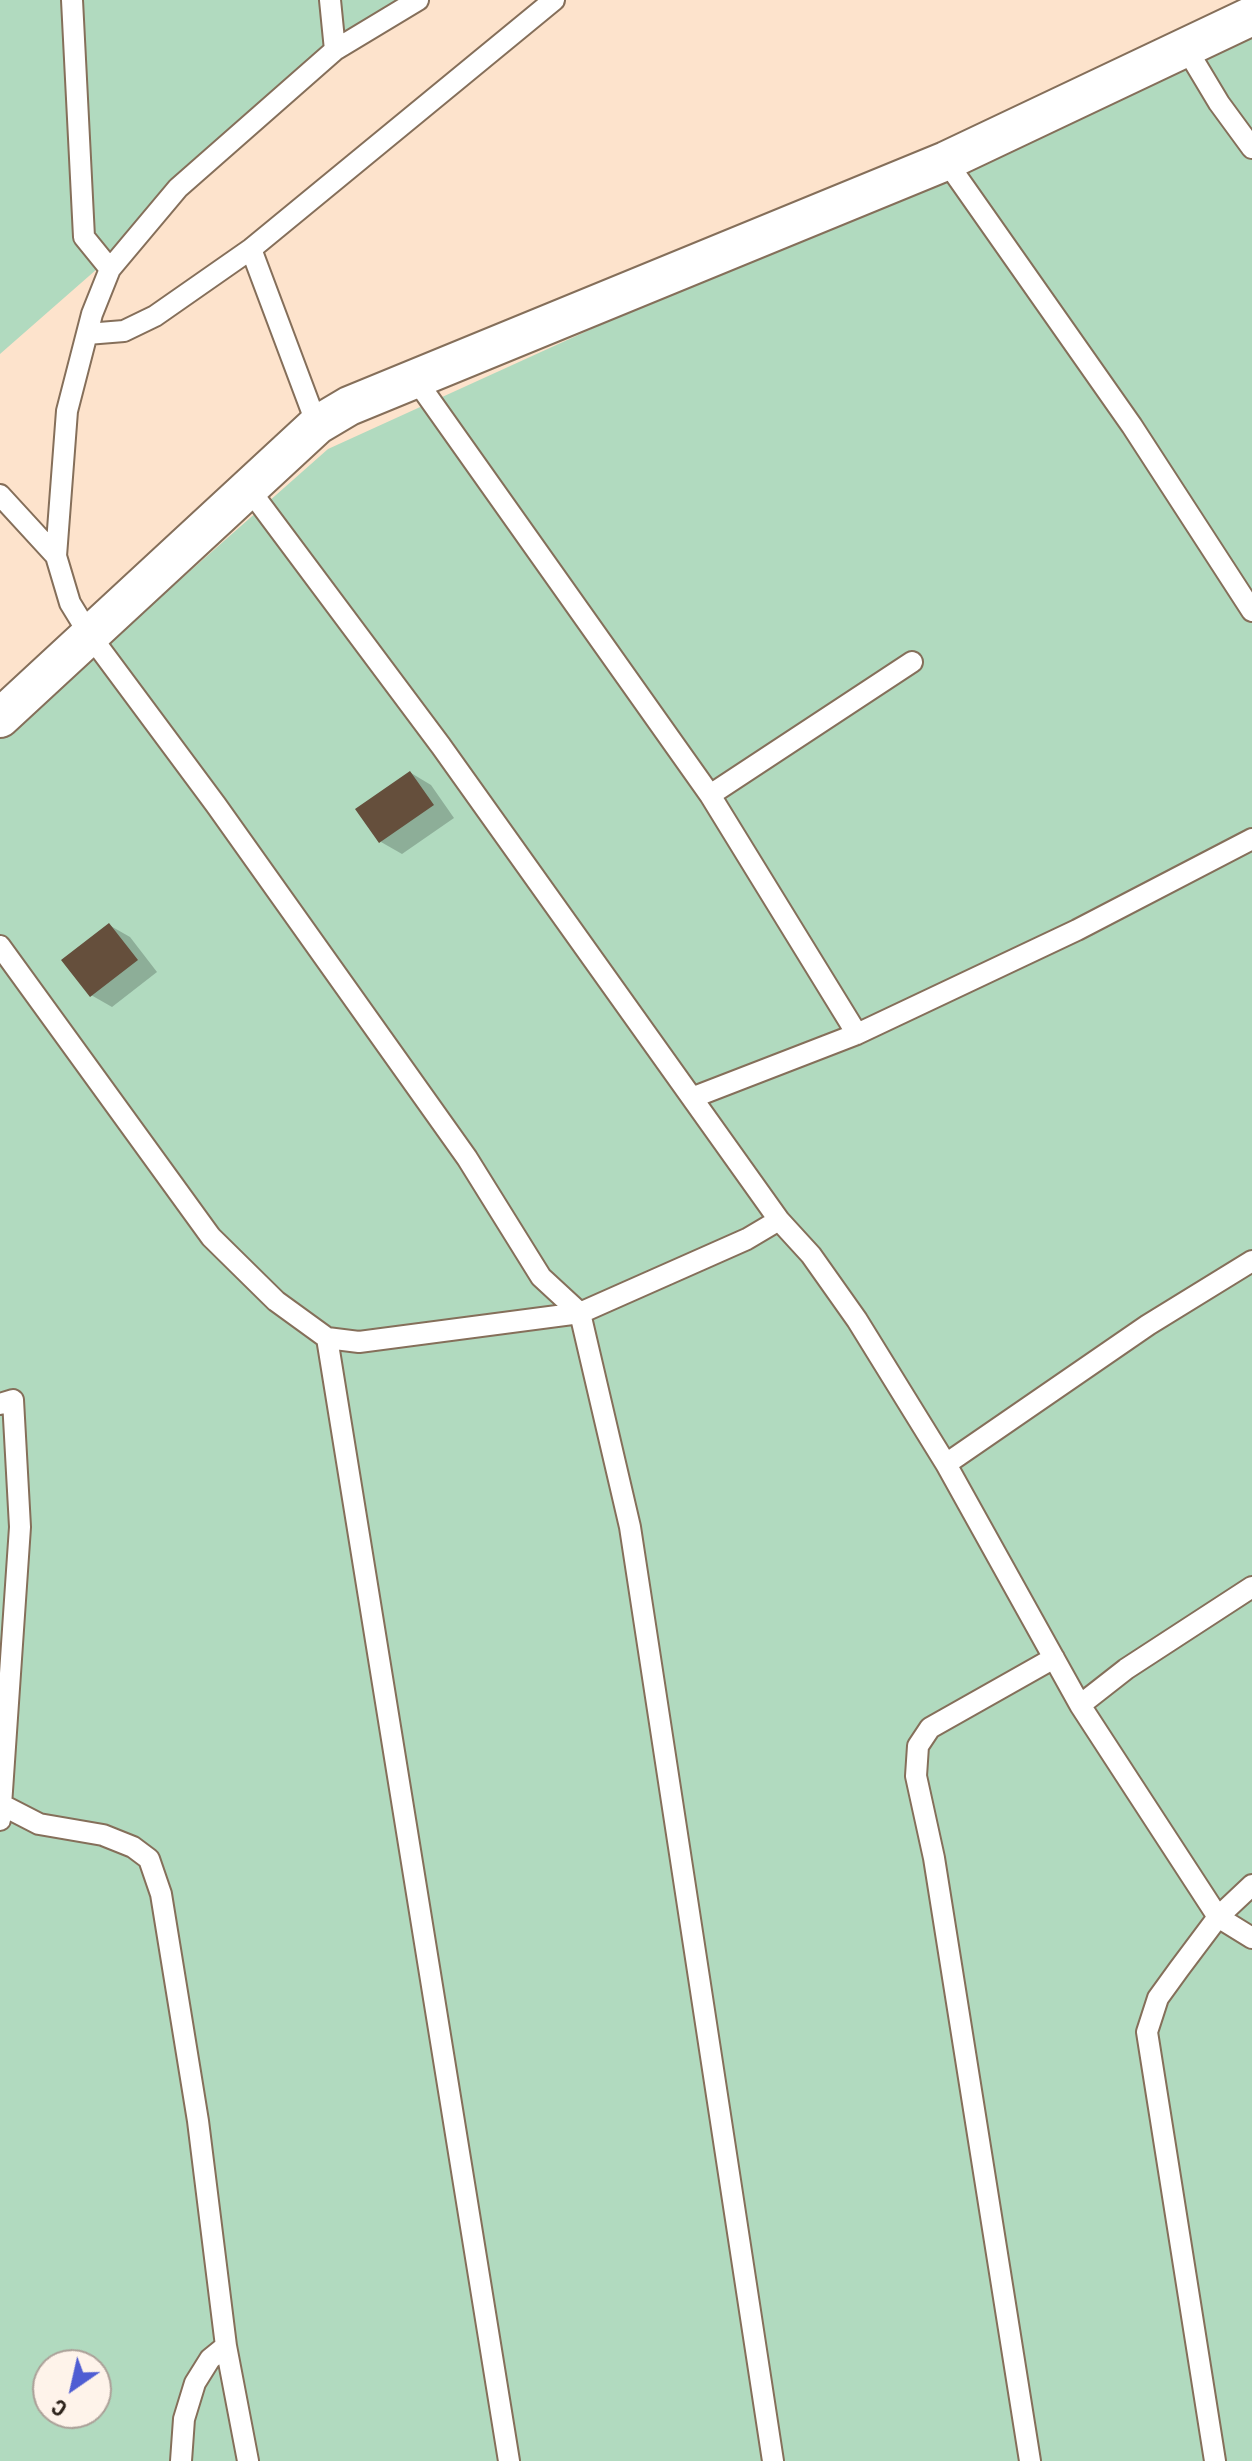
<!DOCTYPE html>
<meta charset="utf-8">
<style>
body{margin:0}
#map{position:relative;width:1252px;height:2461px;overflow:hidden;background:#fde3cc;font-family:"Roboto Condensed",sans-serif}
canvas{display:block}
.north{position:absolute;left:32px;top:2349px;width:80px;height:80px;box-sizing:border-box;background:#fef3ea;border:2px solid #aba098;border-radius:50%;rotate:214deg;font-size:22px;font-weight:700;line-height:32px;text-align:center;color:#2e241c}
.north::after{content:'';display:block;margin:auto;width:28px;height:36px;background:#4f5dd3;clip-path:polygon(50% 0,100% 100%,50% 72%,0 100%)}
</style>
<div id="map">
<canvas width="1252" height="2461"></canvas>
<div class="north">С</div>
</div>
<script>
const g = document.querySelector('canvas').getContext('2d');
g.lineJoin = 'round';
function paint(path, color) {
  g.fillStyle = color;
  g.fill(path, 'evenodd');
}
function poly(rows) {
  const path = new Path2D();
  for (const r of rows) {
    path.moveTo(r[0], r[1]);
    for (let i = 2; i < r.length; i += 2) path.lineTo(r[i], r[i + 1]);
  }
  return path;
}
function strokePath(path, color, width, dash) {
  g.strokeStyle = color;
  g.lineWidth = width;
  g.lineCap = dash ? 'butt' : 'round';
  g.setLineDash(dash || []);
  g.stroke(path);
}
const green = poly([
 [0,0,404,0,0,354],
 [1252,28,1252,2461,0,2461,0,739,328,449],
 [48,2365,96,2365,96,2413,48,2413]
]);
const shadow = poly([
 [411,773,431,785,454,818,402,854,381,842],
 [109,925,130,937,157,972,112,1007,91,995]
]);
const building = poly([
 [410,771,434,805,379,843,355,809],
 [109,923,138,960,90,997,61,960]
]);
const service = poly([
 [72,0,84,237,110,269],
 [330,0,335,50],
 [1186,48,1219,103,1252,148],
 [946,161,1132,426,1252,611],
 [251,249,317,425],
 [87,334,124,331,155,316,251,249,554,0],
 [416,380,710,795,857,1034],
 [249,489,441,746,779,1220,811,1255,857,1320,946,1464,1080,1705,1218,1917,1252,1938],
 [0,495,56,556,70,603,89,634,216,805,467,1158,541,1277,580,1313,630,1527,773,2461],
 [56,556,67,411,92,314,110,269,178,188,335,50,418,0],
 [710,795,912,662],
 [0,946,211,1237,276,1301,327,1338,509,2461],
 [694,1097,857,1034,1077,930,1252,839],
 [327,1338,359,1342,580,1313,747,1239,779,1220],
 [0,1404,13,1400,20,1527,0,1820],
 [946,1464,1148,1325,1252,1261],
 [1080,1705,1126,1669,1252,1587],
 [2,1805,39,1824,103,1835,133,1847,149,1859,161,1894,198,2121,226,2346,248,2461],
 [181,2461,184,2419,195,2383,210,2359,226,2346],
 [1030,2461,934,1858,916,1776,918,1746,930,1728,1054,1658],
 [1215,2461,1147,2032,1158,1998,1179,1969,1218,1917,1252,1885]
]);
const minor = poly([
 [0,718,317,425,349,406,946,161,1252,16]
]);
paint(green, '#b1dabf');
paint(shadow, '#0003');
paint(building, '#654f3c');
strokePath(service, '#856f5a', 24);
strokePath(minor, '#856f5a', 42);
strokePath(service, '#fff', 20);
strokePath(minor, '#fff', 38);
</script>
